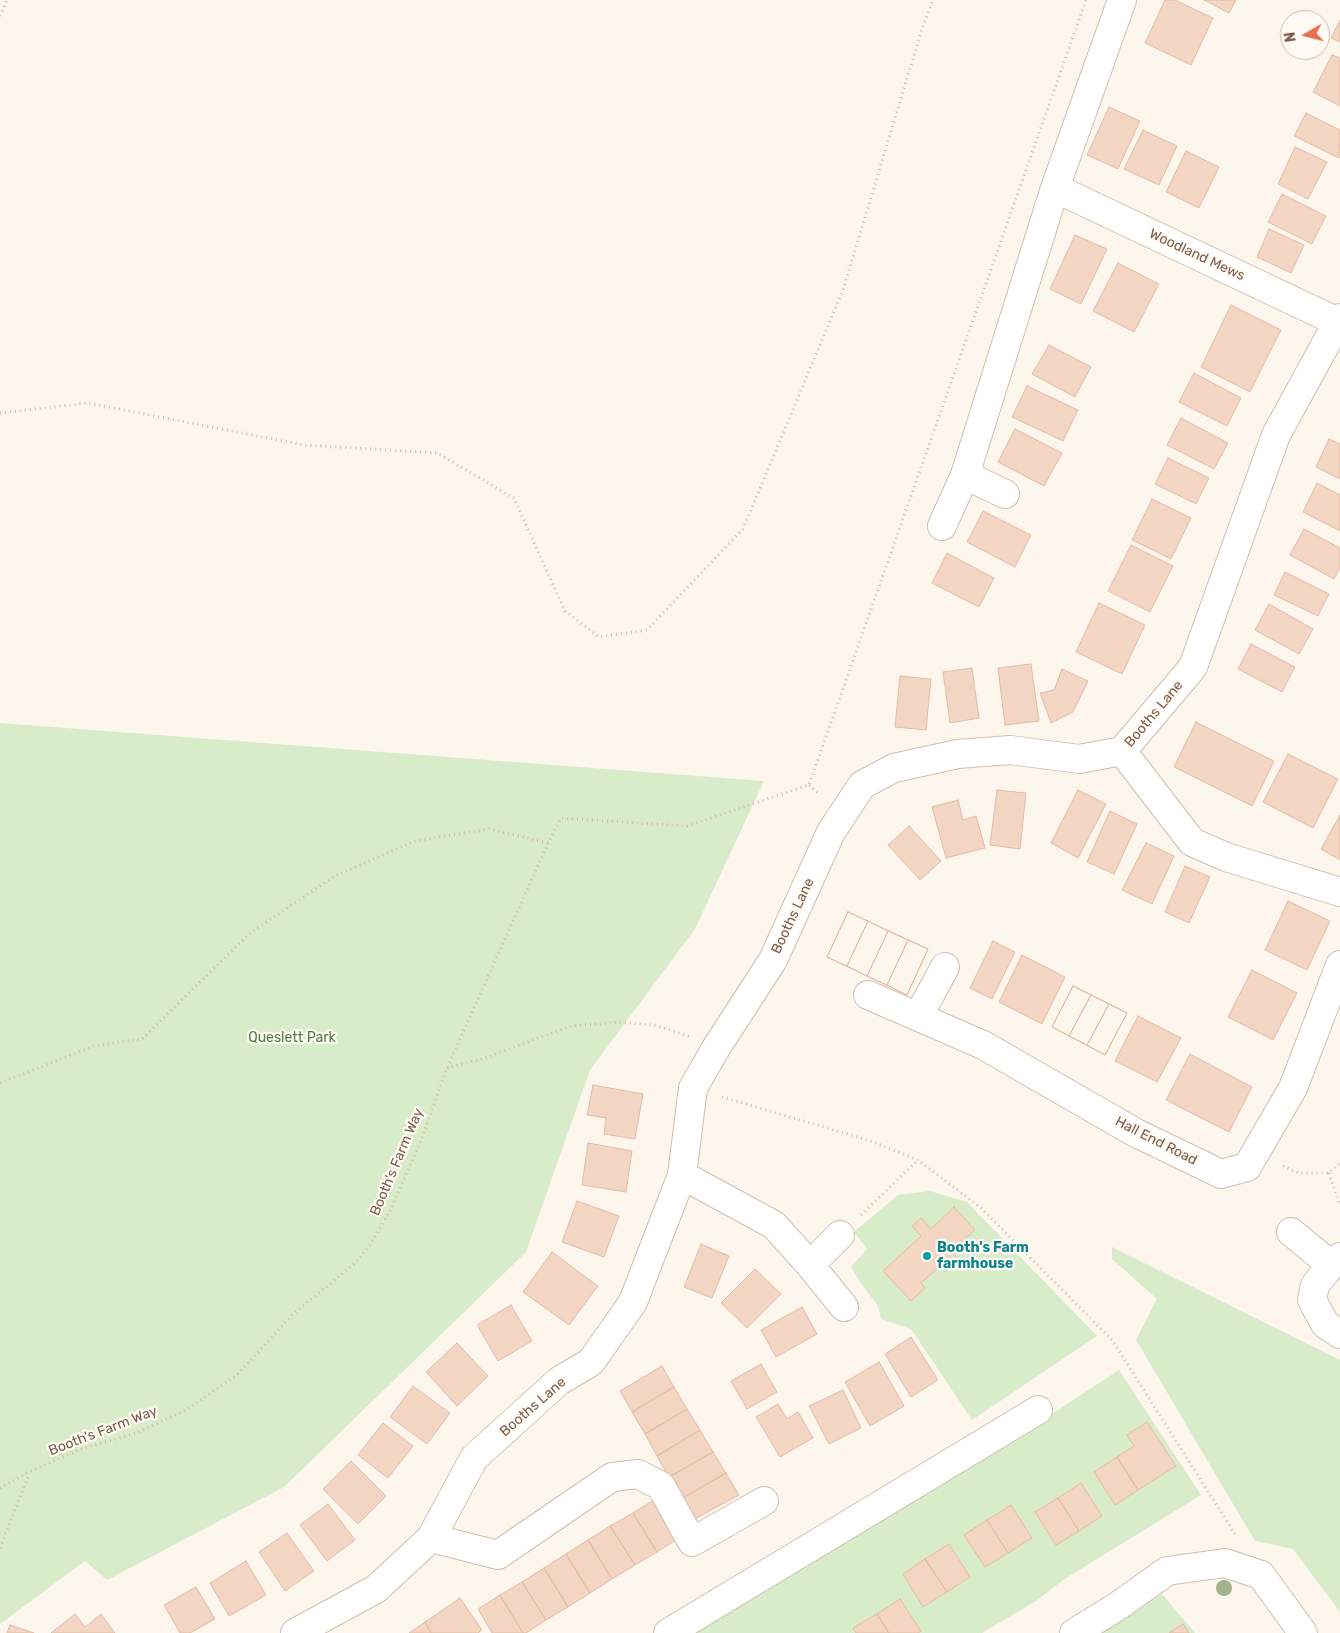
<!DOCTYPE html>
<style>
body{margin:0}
#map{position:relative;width:1340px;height:1633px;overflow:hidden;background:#fdf6ec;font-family:Rubik,sans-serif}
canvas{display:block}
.north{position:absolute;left:1280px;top:10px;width:50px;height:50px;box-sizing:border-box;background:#fffaf3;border:1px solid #cabbb1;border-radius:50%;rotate:262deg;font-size:14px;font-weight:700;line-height:20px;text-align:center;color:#7a5c4d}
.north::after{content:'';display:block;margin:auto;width:18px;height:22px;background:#e76f51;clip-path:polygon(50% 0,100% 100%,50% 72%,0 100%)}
</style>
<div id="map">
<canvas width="1340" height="1633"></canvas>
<div class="north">N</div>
</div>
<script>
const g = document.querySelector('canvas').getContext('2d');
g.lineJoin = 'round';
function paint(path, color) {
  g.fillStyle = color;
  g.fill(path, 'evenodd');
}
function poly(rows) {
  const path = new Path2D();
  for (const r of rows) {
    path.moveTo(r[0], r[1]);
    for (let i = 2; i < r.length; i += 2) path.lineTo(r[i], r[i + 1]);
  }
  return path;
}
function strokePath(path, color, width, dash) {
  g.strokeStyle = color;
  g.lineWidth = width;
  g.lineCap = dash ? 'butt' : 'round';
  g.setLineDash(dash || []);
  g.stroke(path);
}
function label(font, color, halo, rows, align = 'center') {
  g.font = font + ' Rubik,sans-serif';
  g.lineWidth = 4.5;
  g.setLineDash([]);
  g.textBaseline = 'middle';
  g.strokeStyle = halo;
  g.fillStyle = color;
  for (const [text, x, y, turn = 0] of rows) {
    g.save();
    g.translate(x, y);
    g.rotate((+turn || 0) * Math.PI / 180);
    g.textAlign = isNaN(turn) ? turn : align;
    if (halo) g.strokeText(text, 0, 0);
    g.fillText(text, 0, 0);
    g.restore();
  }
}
const green = poly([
 [0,723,764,781,695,929,590,1070,526,1252,284,1487,107,1580,85,1561,0,1624],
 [930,1191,967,1202,1097,1336,972,1420,911,1329,881,1319,878,1306,860,1282,851,1267,867,1249,854,1232,898,1195],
 [1112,1247,1340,1360,1340,1612,1293,1549,1255,1541,1136,1340,1157,1299,1112,1259],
 [1119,1370,1201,1495,1063,1580,1036,1601,982,1633,692,1633,744,1600,807,1567,895,1510,958,1475],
 [1162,1594,1195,1633,1101,1633,1137,1609]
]);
const building = poly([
 [1165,0,1175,0,1213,18,1191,65,1145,43,1165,0],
 [1204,0,1236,0,1229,13,1204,0],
 [1340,20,1340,42,1331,38,1340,20],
 [1332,55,1340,58,1340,106,1313,92,1332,55],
 [1109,107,1140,121,1118,169,1087,155,1109,107],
 [1306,113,1340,130,1339,158,1294,136,1306,113],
 [1143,130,1177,146,1159,185,1124,169,1143,130],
 [1295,147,1327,162,1308,199,1278,184,1295,147],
 [1186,151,1219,167,1199,208,1166,192,1186,151],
 [1282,194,1326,216,1312,244,1268,222,1282,194],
 [1269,229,1304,245,1291,273,1257,257,1269,229],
 [1075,235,1107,249,1081,304,1050,289,1075,235],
 [1118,263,1159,284,1134,332,1093,311,1118,263],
 [1231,305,1281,330,1250,392,1201,367,1231,305],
 [1049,345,1091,367,1075,397,1032,374,1049,345],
 [1194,373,1241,398,1227,426,1179,402,1194,373],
 [1027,386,1078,410,1063,441,1012,417,1027,386],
 [1181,418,1228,443,1214,469,1167,445,1181,418],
 [1015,429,1062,453,1044,486,998,462,1015,429],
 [1329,439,1340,444,1340,479,1316,467,1329,439],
 [1168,458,1209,478,1196,504,1155,484,1168,458],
 [1317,483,1340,495,1340,531,1303,512,1317,483],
 [1152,499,1191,518,1171,559,1132,540,1152,499],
 [983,511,1031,535,1015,567,967,542,983,511],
 [1304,529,1340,548,1340,568,1334,579,1290,555,1304,529],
 [1131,545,1173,566,1150,612,1108,591,1131,545],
 [947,553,994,578,979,607,932,583,947,553],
 [1285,572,1329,594,1318,616,1274,595,1285,572],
 [1099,603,1145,625,1122,674,1076,652,1099,603],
 [1269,604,1313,629,1299,654,1255,630,1269,604],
 [1251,644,1295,667,1282,692,1238,669,1251,644],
 [1031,664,1039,721,1005,725,998,668,1031,664],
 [972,668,979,718,950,723,943,672,972,668],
 [1062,669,1088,681,1073,712,1051,723,1040,693,1054,690,1062,669],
 [900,676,931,679,926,730,895,727,900,676],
 [1196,722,1274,761,1252,806,1174,767,1196,722],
 [1288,754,1338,779,1313,828,1263,802,1288,754],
 [997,790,1026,793,1020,849,990,845,997,790],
 [1078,790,1106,804,1078,858,1051,843,1078,790],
 [958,800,963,820,976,816,985,848,946,858,932,807,958,800],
 [1110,811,1137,824,1114,874,1087,862,1110,811],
 [1340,815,1340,860,1321,849,1340,815],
 [909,826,941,861,920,880,888,845,909,826],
 [1146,843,1174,856,1152,904,1122,890,1146,843],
 [1185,866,1210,877,1189,923,1165,912,1185,866],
 [1288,901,1330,921,1307,970,1265,950,1288,901],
 [848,912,928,949,907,995,827,957,848,912],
 [848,912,868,921,847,966,827,957,848,912],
 [868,921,888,931,867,976,847,966,868,921],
 [888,931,908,940,887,985,867,976,888,931],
 [908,940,928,949,907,995,887,985,908,940],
 [993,941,1015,952,992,999,970,988,993,941],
 [1022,955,1065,977,1042,1024,999,1002,1022,955],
 [1252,970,1297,993,1273,1040,1228,1017,1252,970],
 [1073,986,1127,1013,1105,1055,1052,1027,1073,986],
 [1073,986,1091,995,1069,1036,1052,1027,1073,986],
 [1091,995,1109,1004,1087,1045,1069,1036,1091,995],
 [1109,1004,1127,1013,1105,1055,1087,1045,1109,1004],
 [1138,1016,1181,1038,1157,1082,1115,1061,1138,1016],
 [1190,1054,1252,1087,1229,1132,1166,1100,1190,1054],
 [593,1085,643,1094,635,1139,604,1134,606,1118,587,1115,593,1085],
 [588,1143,632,1151,626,1192,582,1185,588,1143],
 [577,1201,619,1216,604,1257,562,1242,577,1201],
 [954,1207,975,1230,951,1251,959,1260,946,1271,941,1265,921,1283,925,1288,911,1301,883,1271,921,1236,912,1226,921,1218,931,1229,954,1207],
 [701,1244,729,1256,712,1298,684,1287,701,1244],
 [552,1252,598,1286,569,1325,523,1292,552,1252],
 [755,1269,781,1294,747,1328,721,1303,755,1269],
 [511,1305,532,1341,498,1361,477,1325,511,1305],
 [802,1307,817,1334,776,1357,761,1330,802,1307],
 [911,1337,938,1380,911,1397,885,1354,911,1337],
 [457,1343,488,1376,457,1406,426,1372,457,1343],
 [879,1362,904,1406,870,1426,845,1382,879,1362],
 [761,1364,777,1392,747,1409,731,1381,761,1364],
 [662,1366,674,1387,632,1412,620,1391,662,1366],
 [413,1386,450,1413,427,1444,390,1417,413,1386],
 [674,1387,687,1409,645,1434,632,1412,674,1387],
 [843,1390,861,1428,829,1444,809,1406,843,1390],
 [778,1404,787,1419,798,1412,813,1438,780,1457,756,1417,778,1404],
 [687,1409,700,1430,657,1456,645,1434,687,1409],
 [1147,1422,1176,1466,1138,1490,1117,1457,1134,1446,1127,1435,1147,1422],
 [383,1423,413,1446,388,1478,358,1455,383,1423],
 [700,1430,713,1452,669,1477,657,1456,700,1430],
 [713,1452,726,1473,681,1499,669,1477,713,1452],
 [1117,1457,1138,1490,1115,1505,1094,1472,1117,1457],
 [351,1461,386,1496,358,1524,323,1489,351,1461],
 [726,1473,739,1495,693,1520,681,1499,726,1473],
 [1081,1483,1102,1516,1079,1531,1058,1498,1081,1483],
 [1058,1498,1079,1531,1056,1545,1035,1512,1058,1498],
 [655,1499,679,1538,657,1552,633,1513,655,1499],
 [328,1504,355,1540,327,1561,300,1525,328,1504],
 [1011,1505,1032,1538,1008,1553,987,1520,1011,1505],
 [633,1513,657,1552,635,1565,610,1526,633,1513],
 [987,1520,1008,1553,985,1567,964,1535,987,1520],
 [610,1526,635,1565,612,1579,588,1540,610,1526],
 [287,1533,314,1571,285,1591,259,1552,287,1533],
 [588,1540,612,1579,590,1593,566,1554,588,1540],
 [949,1544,970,1577,947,1592,925,1559,949,1544],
 [566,1554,590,1593,568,1607,544,1568,566,1554],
 [925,1559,947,1592,923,1607,903,1574,925,1559],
 [246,1561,266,1595,229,1616,210,1583,246,1561],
 [544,1568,568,1607,546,1620,522,1582,544,1568],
 [522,1582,546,1620,526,1633,523,1633,500,1595,522,1582],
 [196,1587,215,1619,190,1633,180,1633,164,1605,196,1587],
 [500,1595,523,1633,492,1633,478,1609,500,1595],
 [460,1598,482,1630,478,1633,431,1633,425,1622,460,1598],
 [900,1599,921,1631,918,1633,889,1633,877,1614,900,1599],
 [75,1614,85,1627,101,1614,115,1633,51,1633,75,1614],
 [877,1614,889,1633,856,1633,853,1628,877,1614],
 [425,1622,431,1633,409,1633,425,1622],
 [1183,1624,1189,1633,1169,1633,1183,1624],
 [10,1625,34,1633,7,1633,10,1625]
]);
const path = poly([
 [0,16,7,0],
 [0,413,88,403,304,445,437,453,514,498,565,611,599,637,647,630,743,529,843,290,922,29,933,0],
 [809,785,820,794],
 [447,1068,482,1059,571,1026,617,1022,654,1025,689,1036],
 [0,1083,94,1046,142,1039,250,933,335,876,415,841,489,829,548,843],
 [722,1097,868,1140,918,1160,980,1207,1112,1340,1235,1534],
 [1283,1166,1299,1173,1329,1173,1340,1163],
 [1329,1173,1340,1205],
 [861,1215,918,1160],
 [0,1488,29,1472,81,1449,136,1433,186,1410,237,1375,294,1313,353,1265,368,1248,390,1211,422,1138,447,1068,548,843,561,818,687,826,809,785,1086,0],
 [0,1548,29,1474]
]);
const minor = poly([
 [1055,188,1340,323],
 [965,475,1005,494],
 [942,526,965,475,1055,188,1122,0],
 [1122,751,1192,842,1226,857,1340,892],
 [868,995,983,1045,1136,1133,1221,1174,1247,1167,1293,1088,1340,965],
 [918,1017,945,967],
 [682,1175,774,1225,810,1265,844,1307],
 [1291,1232,1331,1265],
 [1340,1257,1331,1265,1315,1285,1312,1300,1325,1324,1340,1334],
 [810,1265,840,1235],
 [431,1538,498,1555,612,1477,638,1474,661,1486,692,1542,764,1501],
 [295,1633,376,1589,431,1538,474,1458,559,1381,591,1362,633,1302,682,1175,693,1088,716,1048,773,960,831,832,862,785,894,768,958,754,1010,750,1079,759,1122,751,1193,667,1276,435,1340,318],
 [668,1633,1038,1410],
 [1074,1633,1118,1606,1167,1571,1225,1563,1261,1575,1303,1633]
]);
const trees = [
 [1224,1588]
];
const markers = [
 [927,1256,5,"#0f9aa8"]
];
const streetNames = [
 ["Woodland Mews",1197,255,25],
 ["Booths Lane",1154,714,-50],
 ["Booths Lane",793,916,-65],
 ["Hall End Road",1156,1141,27],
 ["Booth's Farm Way",397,1162,-67],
 ["Booths Lane",533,1407,-41],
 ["Booth's Farm Way",103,1431,-21]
];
const parkNames = [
 ["Queslett Park",292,1038]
];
const cultureNames = [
 ["Booth's Farm",937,1248],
 ["farmhouse",937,1264]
];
paint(green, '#d8ecc9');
paint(building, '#f3d5c3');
strokePath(building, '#e6bba3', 1);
strokePath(minor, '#d1beb0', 30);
strokePath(path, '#d9b8a5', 3, [1, 4]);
strokePath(minor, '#fff', 28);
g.fillStyle = '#a0b28e';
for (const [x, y] of trees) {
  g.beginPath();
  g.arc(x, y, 8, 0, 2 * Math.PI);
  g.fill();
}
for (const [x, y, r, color] of markers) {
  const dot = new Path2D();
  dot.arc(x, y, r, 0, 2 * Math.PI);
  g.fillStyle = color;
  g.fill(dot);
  strokePath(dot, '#fffaf3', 2);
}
label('14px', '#7a5c4d', '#fffaf3', streetNames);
label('14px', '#537a41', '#fffaf3', parkNames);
label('bold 14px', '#0d838f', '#fffaf3', cultureNames, 'left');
</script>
